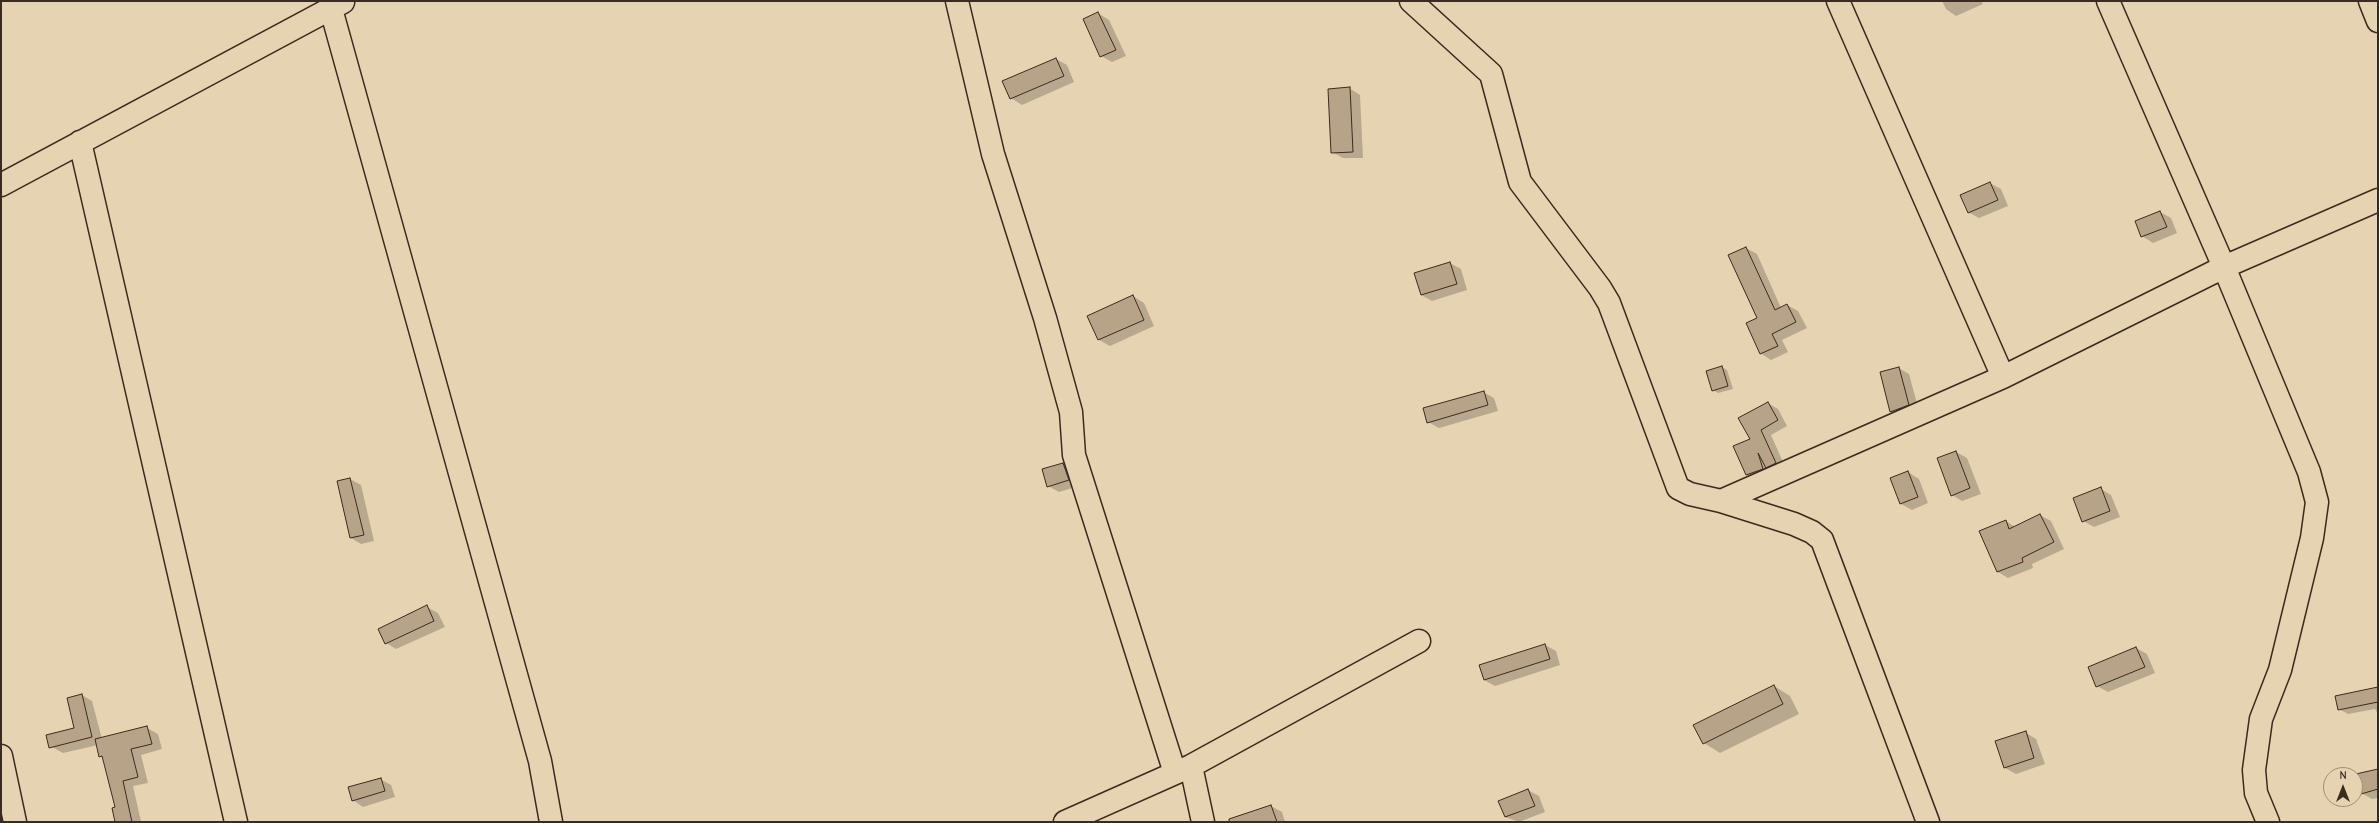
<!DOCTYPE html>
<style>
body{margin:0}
#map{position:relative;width:2379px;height:823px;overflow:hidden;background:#e6d3b1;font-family:"Comic Neue",sans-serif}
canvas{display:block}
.frame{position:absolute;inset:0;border:2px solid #3b2a1e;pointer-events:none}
.north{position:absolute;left:2323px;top:767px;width:40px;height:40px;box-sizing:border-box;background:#e6d3b1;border:1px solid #a28f76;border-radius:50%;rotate:0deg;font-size:11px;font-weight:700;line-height:16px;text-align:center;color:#3b2a1e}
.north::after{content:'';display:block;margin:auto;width:14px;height:18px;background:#3b2a1e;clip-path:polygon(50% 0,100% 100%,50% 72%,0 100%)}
</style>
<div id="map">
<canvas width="2379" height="823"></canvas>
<div class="frame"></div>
<div class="north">N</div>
</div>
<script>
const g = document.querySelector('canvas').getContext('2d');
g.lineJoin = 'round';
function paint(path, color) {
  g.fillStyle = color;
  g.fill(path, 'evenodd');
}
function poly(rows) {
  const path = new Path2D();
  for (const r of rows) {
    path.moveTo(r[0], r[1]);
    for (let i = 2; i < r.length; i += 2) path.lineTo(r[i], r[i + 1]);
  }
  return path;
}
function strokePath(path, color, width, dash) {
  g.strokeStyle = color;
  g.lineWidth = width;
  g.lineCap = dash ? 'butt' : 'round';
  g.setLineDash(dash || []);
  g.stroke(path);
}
const shadow = poly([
 [1942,1,1981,1,1983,4,1956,16,1946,9],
 [1098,13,1109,20,1126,56,1112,62,1101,56],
 [1056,59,1067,65,1074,82,1022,105,1011,98],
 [1349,88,1360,95,1363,158,1343,158,1332,152],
 [1990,183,2001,189,2008,206,1979,218,1968,212],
 [2160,212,2171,218,2177,233,2153,243,2142,236],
 [1746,248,1757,254,1781,308,1787,305,1798,311,1807,328,1782,340,1788,352,1771,360,1760,353,1759,318],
 [1450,263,1461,269,1467,290,1432,301,1421,295],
 [1133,296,1144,303,1154,326,1110,346,1099,340],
 [1722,367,1727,370,1733,389,1718,393,1713,390],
 [1899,368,1909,374,1919,411,1902,418,1891,412,1881,373],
 [1483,392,1494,398,1498,411,1439,428,1428,422],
 [1768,403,1778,409,1787,426,1771,435,1786,469,1757,480,1747,475,1751,439],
 [1956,452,1967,458,1981,494,1962,501,1952,495],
 [1063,464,1074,470,1079,486,1059,492,1048,486],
 [1908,472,1919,479,1928,503,1912,510,1901,504],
 [350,479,361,485,374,541,361,544,351,538,338,481],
 [2101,489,2111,495,2120,517,2094,527,2083,521],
 [2040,515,2051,521,2064,549,2032,564,2033,568,2008,578,1998,572,1981,531,2006,521,2015,527],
 [427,607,438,613,445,627,396,649,386,643],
 [1545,645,1556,651,1560,665,1495,686,1484,680],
 [2136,648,2147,654,2155,673,2108,692,2097,686,2089,667],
 [1774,686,1790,696,1799,714,1720,753,1704,743],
 [2378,688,2378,714,2375,709,2348,714,2339,709],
 [82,695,92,701,102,739,147,728,158,734,162,749,141,755,148,783,133,786,141,822,116,822,116,808,104,758,100,756,98,745,63,753,52,747,52,734,75,728],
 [2026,733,2036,739,2045,764,2016,774,2005,768],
 [2378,770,2378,798,2372,799,2361,793],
 [380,779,391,785,395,797,363,807,353,800],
 [1528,790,1539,796,1545,812,1519,822,1505,817],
 [1271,806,1282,812,1285,822,1236,822]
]);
const building = poly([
 [1098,12,1116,50,1100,57,1083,19,1098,12],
 [1056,58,1064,76,1010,99,1002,81,1056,58],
 [1350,87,1353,152,1331,153,1328,89,1350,87],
 [1990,182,1998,200,1968,213,1960,195,1990,182],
 [2160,211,2167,227,2141,237,2135,221,2160,211],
 [1746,247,1775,310,1787,304,1796,322,1772,334,1778,346,1760,354,1746,323,1757,318,1728,255,1746,247],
 [1450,262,1457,284,1421,295,1414,273,1450,262],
 [1133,295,1144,320,1098,340,1087,316,1133,295],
 [1722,366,1728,386,1712,391,1706,371,1722,366],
 [1899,367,1909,405,1890,412,1880,372,1899,367],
 [1484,391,1488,405,1427,423,1423,408,1484,391],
 [1768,402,1778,420,1761,430,1776,463,1766,468,1758,453,1763,469,1746,475,1733,446,1750,439,1738,418,1768,402],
 [1956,451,1970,488,1951,496,1937,458,1956,451],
 [1063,463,1069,480,1047,487,1042,469,1063,463],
 [1908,471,1918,497,1900,504,1890,478,1908,471],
 [350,478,364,535,350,538,337,481,350,478],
 [2101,487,2110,511,2082,522,2073,498,2101,487],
 [2040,514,2054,542,2022,558,2023,562,1997,572,1979,531,2006,520,2009,529,2040,514],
 [427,605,434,621,385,644,378,629,427,605],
 [1545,644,1550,659,1484,680,1479,665,1545,644],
 [2136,647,2145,667,2096,687,2088,667,2136,647],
 [1774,685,1783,704,1703,744,1693,725,1774,685],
 [2378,687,2378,702,2338,710,2335,696,2378,687],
 [82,694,92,737,49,748,46,735,74,728,67,698,82,694],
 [147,726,152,744,131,749,138,777,123,781,132,822,115,822,112,808,115,807,102,756,99,757,95,739,147,726],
 [2026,731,2034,758,2004,768,1995,741,2026,731],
 [2378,769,2378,789,2361,794,2356,774,2378,769],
 [381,778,385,791,352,801,348,787,381,778],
 [1528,789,1535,806,1505,817,1498,801,1528,789],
 [1271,805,1277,822,1229,822,1229,819,1271,805]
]);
const minor = poly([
 [957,1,993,154,1045,318,1071,412,1074,455,1175,773],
 [1411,1,1491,74,1520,182,1600,288,1609,303,1678,488,1690,494,1721,501,1794,524,1812,532,1822,540,1928,822],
 [1838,1,2003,377],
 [2108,1,2224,267,2309,472,2317,502,2312,538,2280,670,2261,719,2254,770,2256,793,2268,822],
 [2370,1,2378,21],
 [331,9,540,761,551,822],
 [80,142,236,822],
 [1,185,343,2],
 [1721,501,2003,377,2224,267,2378,200],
 [1,756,15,822],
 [1191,766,1203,822],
 [1065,822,1191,766,1419,641]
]);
paint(shadow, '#0003');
paint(building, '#b7a488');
strokePath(building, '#3b2a1e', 1);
strokePath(minor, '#3b2a1e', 25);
strokePath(minor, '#e6d3b1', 22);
</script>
